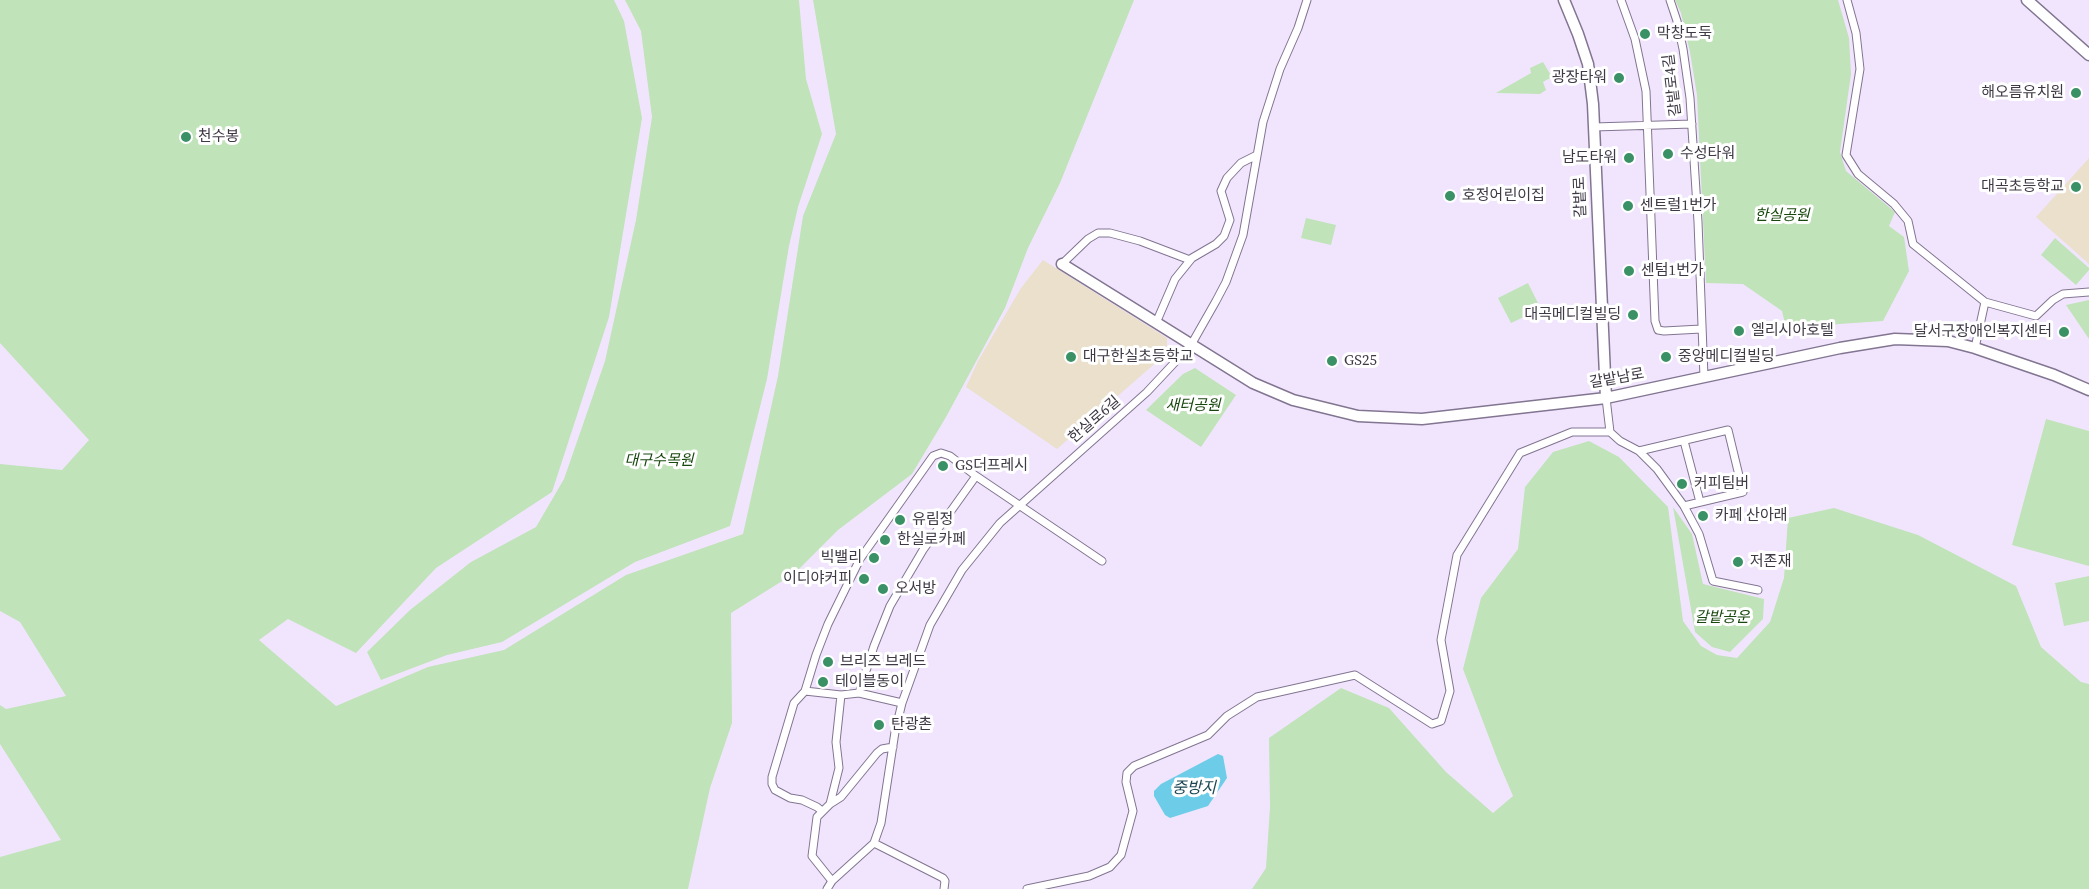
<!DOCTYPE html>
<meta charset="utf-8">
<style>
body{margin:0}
canvas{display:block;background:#f1e5fe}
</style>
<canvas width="2089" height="889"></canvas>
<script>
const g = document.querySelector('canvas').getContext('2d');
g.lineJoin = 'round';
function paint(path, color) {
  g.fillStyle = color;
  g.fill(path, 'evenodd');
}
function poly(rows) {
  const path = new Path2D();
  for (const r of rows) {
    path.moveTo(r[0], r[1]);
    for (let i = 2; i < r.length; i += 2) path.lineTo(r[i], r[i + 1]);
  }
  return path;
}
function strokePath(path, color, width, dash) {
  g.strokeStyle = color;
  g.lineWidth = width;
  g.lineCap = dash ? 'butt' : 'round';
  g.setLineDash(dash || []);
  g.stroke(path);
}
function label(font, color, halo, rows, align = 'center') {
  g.font = font + ' "Source Serif 4","Noto Sans KR",serif';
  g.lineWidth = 6;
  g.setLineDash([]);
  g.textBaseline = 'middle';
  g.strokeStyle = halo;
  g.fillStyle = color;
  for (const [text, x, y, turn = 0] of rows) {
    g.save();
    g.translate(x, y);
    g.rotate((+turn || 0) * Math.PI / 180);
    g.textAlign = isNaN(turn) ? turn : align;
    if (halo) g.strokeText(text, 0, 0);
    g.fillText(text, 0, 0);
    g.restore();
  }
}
const education = poly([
 [2089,158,2089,264,2036,217],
 [1043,260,1167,338,1167,353,1057,449,966,387,978,361,1021,288]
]);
const green = poly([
 [0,0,614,0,624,21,642,118,609,317,552,492,436,568,356,653,288,619,259,640,336,706,428,667,504,650,626,575,743,534,778,376,803,216,836,134,813,0,1134,0,1060,183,1028,248,1005,308,946,417,912,474,838,530,795,573,731,613,732,723,710,788,688,889,0,889,0,857,61,840,0,744,0,705,6,709,66,696,20,622,0,611,0,464,62,470,89,440,0,343],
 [625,0,799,0,806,79,822,134,798,207,789,246,767,379,730,526,635,562,502,642,447,655,381,680,367,652,410,610,471,562,536,527,564,479,605,361,636,220,652,117,641,31],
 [1675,0,1838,0,1849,38,1851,74,1840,152,1846,171,1895,212,1889,226,1904,237,1909,271,1883,321,1839,324,1787,332,1782,311,1743,284,1706,283,1697,95,1690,52,1681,13],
 [1543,62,1552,77,1543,82,1546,90,1540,94,1496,93,1531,73,1530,68],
 [1306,218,1336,225,1331,245,1301,238],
 [2055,238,2089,268,2089,270,2076,285,2041,255],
 [1528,283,1541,309,1511,323,1498,298],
 [2089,300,2089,339,2066,305],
 [1195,368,1236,395,1201,447,1146,410,1183,374],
 [2046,419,2089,431,2089,566,2012,545],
 [1589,441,1619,457,1668,507,1683,621,1701,646,1717,655,1737,658,1770,622,1784,578,1788,518,1834,508,1918,535,2016,586,2041,647,2081,682,2089,684,2089,889,1252,889,1266,868,1270,807,1269,738,1341,688,1389,708,1446,772,1493,813,1513,796,1498,761,1463,669,1481,598,1518,549,1525,487,1553,452],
 [1673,507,1692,534,1703,584,1764,599,1763,619,1730,652,1712,647,1695,632],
 [2089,576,2089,621,2064,626,2055,583]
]);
const water = poly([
 [1218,754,1223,756,1227,778,1208,806,1170,818,1165,815,1154,796,1154,791,1161,784]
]);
const street = poly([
 [1621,0,1635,39,1646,91,1655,321,1658,330,1664,331,1701,329],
 [1670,0,1677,21,1683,49,1690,98,1698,222,1704,377],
 [1847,0,1856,33,1860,69,1846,155,1858,174,1894,204,1908,221,1913,244,1985,302,2036,316,2053,300,2063,294,2089,292],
 [1594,127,1692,124],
 [1062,264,1088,239,1098,233,1110,233,1140,241,1190,260],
 [1156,323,1175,279,1192,258,1216,244,1224,236,1230,220,1221,191,1227,178,1241,163,1257,155],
 [1975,348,1985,302],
 [1606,398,1610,432,1620,441,1639,451,1657,469,1684,506,1699,534,1713,581,1758,590],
 [1684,441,1700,502],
 [1639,451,1728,430,1743,492,1684,506],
 [806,690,794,703,772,777,772,784,775,790,790,798,802,800,817,807,822,811],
 [859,693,874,646,890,606,923,550,976,476],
 [902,703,859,693,841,695,805,691,816,655,828,624,860,559,933,456,941,453,950,456,976,476,1102,561],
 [830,804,841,797,877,753,882,749,893,747],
 [874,843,943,878,945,881,944,889],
 [832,881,812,856,817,817,830,804,839,768,836,742,841,695],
 [827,889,832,881,874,843,881,823,895,732,902,703,930,625,962,570,1000,523,1147,392,1191,345,1216,301,1226,282,1243,235,1263,122,1280,69,1298,28,1307,0],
 [1027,889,1089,876,1110,867,1121,855,1133,811,1126,782,1127,773,1134,766,1208,735,1227,716,1257,697,1355,675,1432,724,1441,721,1450,691,1441,640,1457,555,1520,453,1572,432,1610,432]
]);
const secondary = poly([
 [1564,0,1578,34,1588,64,1593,104,1606,398],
 [2027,0,2089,55],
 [1062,264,1253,383,1293,400,1358,416,1422,419,1606,398,1840,348,1895,339,1948,341,1975,348,2054,375,2089,390]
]);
const markers = [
 [1645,34,6,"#3a9166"],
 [1619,78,6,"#3a9166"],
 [2076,93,6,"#3a9166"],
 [186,137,6,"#3a9166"],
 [1668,154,6,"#3a9166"],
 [1629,158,6,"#3a9166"],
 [2076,187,6,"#3a9166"],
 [1450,196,6,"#3a9166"],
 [1628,206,6,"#3a9166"],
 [1629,271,6,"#3a9166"],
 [1633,315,6,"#3a9166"],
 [1739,331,6,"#3a9166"],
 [2064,332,6,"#3a9166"],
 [1071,357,6,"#3a9166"],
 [1666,357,6,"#3a9166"],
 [1332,361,6,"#3a9166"],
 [943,466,6,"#3a9166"],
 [1682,484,6,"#3a9166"],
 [1703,516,6,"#3a9166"],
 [900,520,6,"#3a9166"],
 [885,540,6,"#3a9166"],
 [874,558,6,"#3a9166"],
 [1738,562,6,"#3a9166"],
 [864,579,6,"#3a9166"],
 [883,589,6,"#3a9166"],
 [828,662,6,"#3a9166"],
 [823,682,6,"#3a9166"],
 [879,725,6,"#3a9166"]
];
const poiNames = [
 ["막창도둑",1657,34],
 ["광장타워",1607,78,"right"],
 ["해오름유치원",2064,93,"right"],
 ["천수봉",198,137],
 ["수성타워",1680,154],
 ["남도타워",1617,158,"right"],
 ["대곡초등학교",2064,187,"right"],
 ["호정어린이집",1462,196],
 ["센트럴1번가",1640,206],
 ["센텀1번가",1641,271],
 ["대곡메디컬빌딩",1621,315,"right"],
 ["엘리시아호텔",1751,331],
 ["달서구장애인복지센터",2052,332,"right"],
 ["대구한실초등학교",1083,357],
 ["중앙메디컬빌딩",1678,357],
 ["GS25",1344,361],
 ["GS더프레시",955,466],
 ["커피팀버",1694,484],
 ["카페 산아래",1715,516],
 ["유림정",912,520],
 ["한실로카페",897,540],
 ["빅밸리",862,558,"right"],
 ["저존재",1750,562],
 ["이디야커피",852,579,"right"],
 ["오서방",895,589],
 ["브리즈 브레드",840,662],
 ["테이블동이",835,682],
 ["탄광촌",891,725]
];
const streetNames = [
 ["갈밭로4길",1673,85,-97],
 ["갈밭로",1581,197,-92],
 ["갈밭남로",1617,379,-10],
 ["한실로6길",1095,420,-41]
];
const parkNames = [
 ["한실공원",1782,216],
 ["새터공원",1193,406],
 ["대구수목원",659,461],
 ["갈밭공운",1722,618]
];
const waterNames = [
 ["중방지",1194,789]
];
paint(education, '#eae0cb');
paint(green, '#c0e3b9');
paint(water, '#6dcde8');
strokePath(street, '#827591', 9);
strokePath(secondary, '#827591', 13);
strokePath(street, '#fff', 7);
strokePath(secondary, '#fff', 10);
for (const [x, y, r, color] of markers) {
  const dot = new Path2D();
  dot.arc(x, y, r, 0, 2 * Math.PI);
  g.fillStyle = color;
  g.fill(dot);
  strokePath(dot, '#fff', 2);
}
label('15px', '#3e3945', '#fff', poiNames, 'left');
label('15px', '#3e3945', '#fff', streetNames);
label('italic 15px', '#18480e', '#fff', parkNames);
label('italic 16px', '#1a4551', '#fff', waterNames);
</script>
